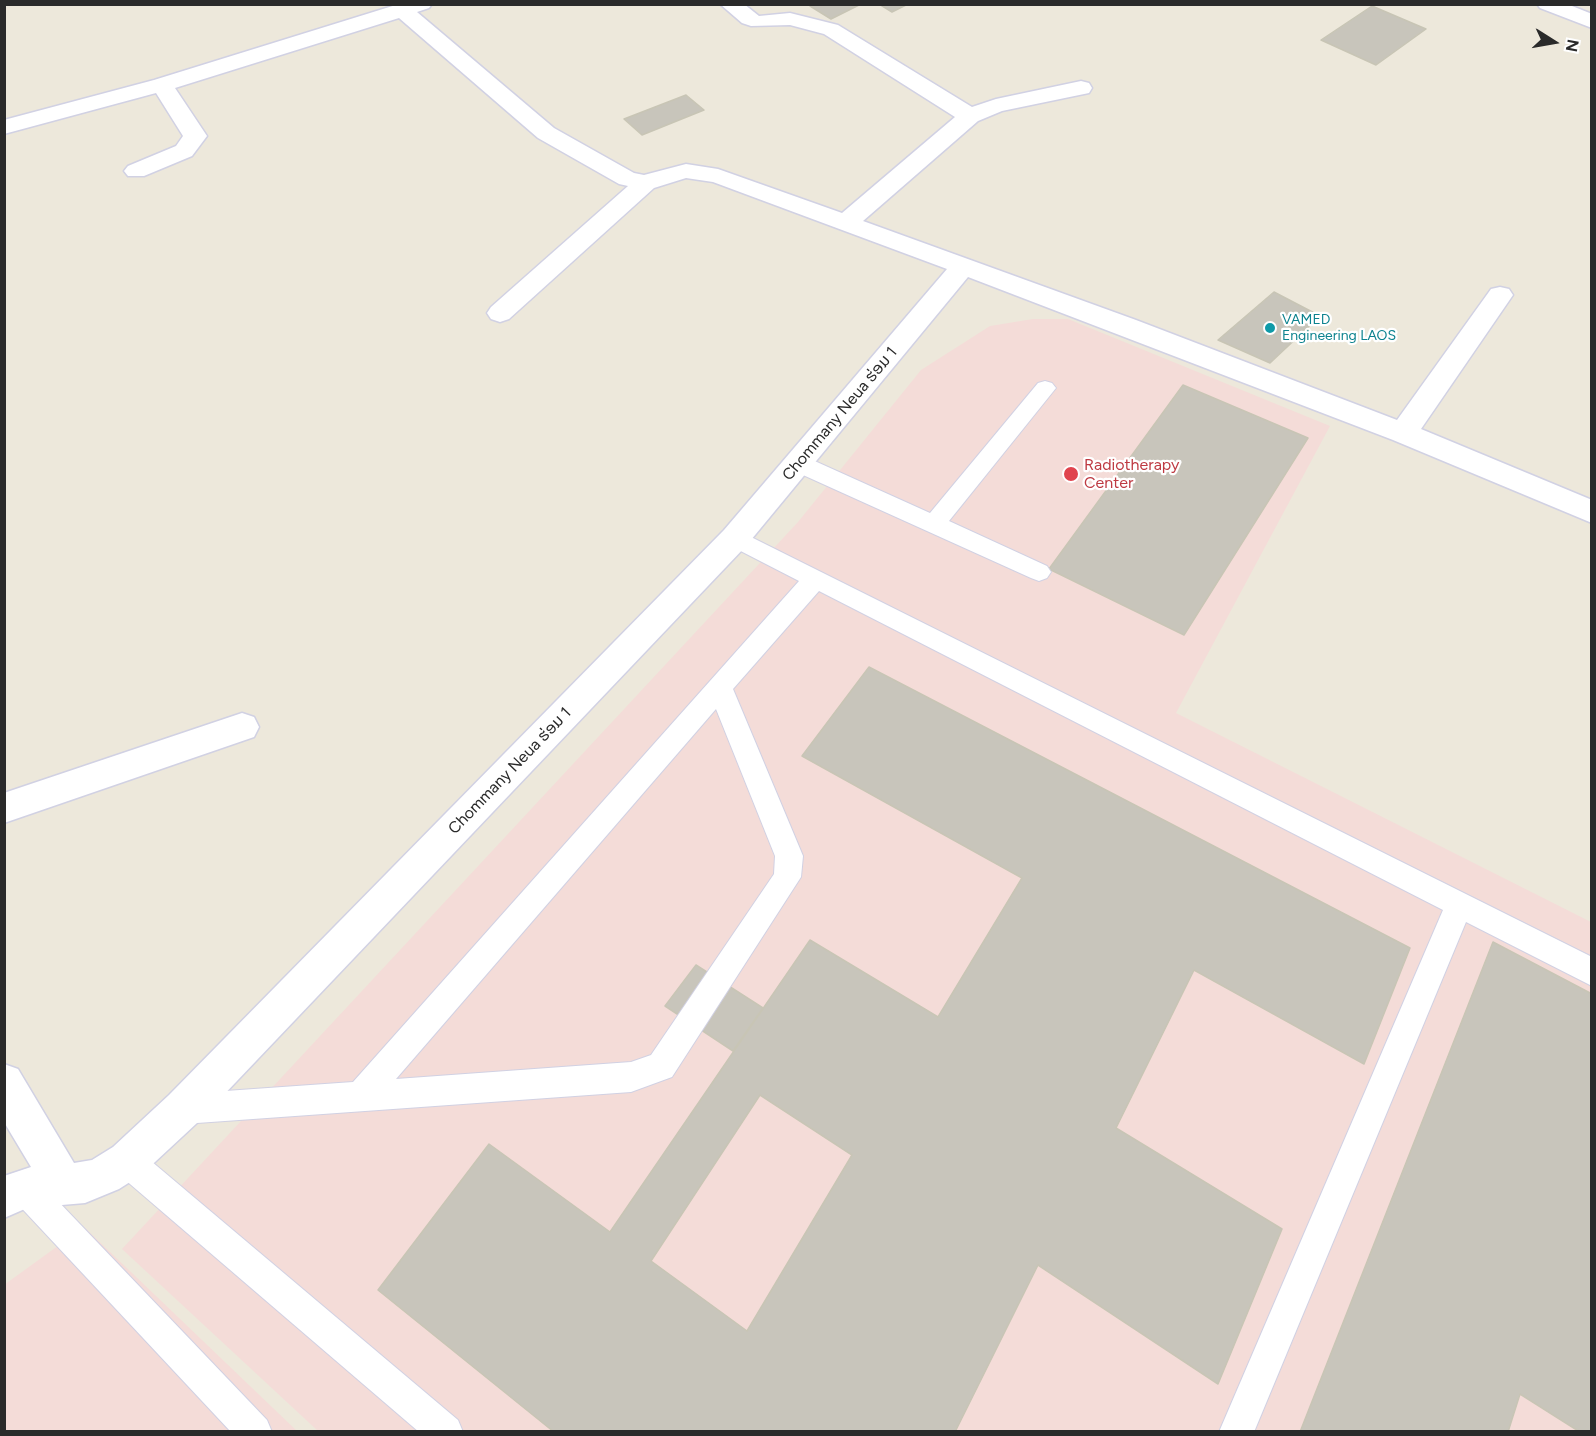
<!DOCTYPE html>
<meta charset="utf-8">
<style>
body{margin:0}
#map{position:relative;width:1596px;height:1436px;overflow:hidden;background:#ede8db;font-family:Figtree,sans-serif}
canvas{display:block}
.frame{position:absolute;inset:0;border:6px solid #2a2a2a;pointer-events:none}
.north{position:absolute;left:1524px;top:12px;width:60px;height:60px;-webkit-text-stroke:4px #fff;paint-order:stroke;rotate:101deg;font-size:16px;font-weight:700;line-height:24px;text-align:center;color:#2a2a2a}
.north::after{content:'';display:block;margin:auto;width:21px;height:27px;background:#2a2a2a;clip-path:polygon(50% 0,100% 100%,50% 72%,0 100%)}
</style>
<div id="map">
<canvas width="1596" height="1436"></canvas>
<div class="frame"></div>
<div class="north">N</div>
</div>
<script>
const g = document.querySelector('canvas').getContext('2d');
g.lineJoin = 'round';
function paint(path, color) {
  g.fillStyle = color;
  g.fill(path, 'evenodd');
}
function poly(rows) {
  const path = new Path2D();
  for (const r of rows) {
    path.moveTo(r[0], r[1]);
    for (let i = 2; i < r.length; i += 2) path.lineTo(r[i], r[i + 1]);
  }
  return path;
}
function strokePath(path, color, width, dash) {
  g.strokeStyle = color;
  g.lineWidth = width;
  g.lineCap = dash ? 'butt' : 'round';
  g.setLineDash(dash || []);
  g.stroke(path);
}
function label(font, color, halo, rows, align = 'center') {
  g.font = font + ' Figtree,"Noto Sans Lao",sans-serif';
  g.lineWidth = 4.5;
  g.setLineDash([]);
  g.textBaseline = 'middle';
  g.strokeStyle = halo;
  g.fillStyle = color;
  for (const [text, x, y, turn = 0] of rows) {
    g.save();
    g.translate(x, y);
    g.rotate((+turn || 0) * Math.PI / 180);
    g.textAlign = isNaN(turn) ? turn : align;
    if (halo) g.strokeText(text, 0, 0);
    g.fillText(text, 0, 0);
    g.restore();
  }
}
const medical = poly([
 [1033,319,1068,319,1330,426,1176,713,1591,922,1591,1431,318,1431,122,1249,798,522,921,370,990,326],
 [84,1227,297,1431,5,1431,4,1285]
]);
const building = poly([
 [813,4,861,4,831,19,810,6,813,4],
 [879,4,908,4,892,12,879,4],
 [1372,6,1426,29,1376,65,1321,40,1372,6],
 [686,95,704,110,642,135,624,119,686,95],
 [1274,292,1320,316,1270,363,1218,340,1274,292],
 [1183,385,1308,438,1184,635,1049,569,1183,385],
 [869,667,1410,948,1364,1064,1194,970,1116,1128,1282,1229,1218,1384,1038,1265,955,1432,554,1432,378,1290,489,1144,610,1232,810,940,938,1017,1022,878,802,756,869,667],
 [760,1095,852,1155,747,1331,651,1261,760,1095],
 [1493,942,1592,994,1592,1432,1580,1432,1520,1394,1508,1432,1300,1432,1493,942],
 [696,965,763,1008,733,1051,665,1006,696,965]
]);
const service = poly([
 [1045,381,1052,383,1056,388,1052,393,949,521,1047,566,1051,572,1047,578,1039,581,1031,578,792,470,789,464,792,458,800,456,808,458,930,513,1038,383,1045,381],
 [735,529,1592,957,1592,986,1466,922,1254,1432,1219,1432,1443,910,819,591,733,689,803,856,801,877,672,1077,631,1092,183,1124,172,1120,168,1109,172,1098,183,1094,353,1082,799,581,727,544,723,538,727,532,735,529],
 [716,709,775,856,774,874,651,1055,631,1062,396,1079,716,709],
 [127,1145,138,1150,458,1420,463,1432,419,1432,116,1172,111,1161,116,1150,127,1145],
 [24,1172,35,1177,267,1420,272,1432,231,1432,13,1199,8,1188,13,1177,24,1172]
]);
const minor = poly([
 [399,4,432,4,429,8,417,12,554,128,634,173,644,175,686,164,718,169,842,213,955,117,824,34,790,25,751,26,742,23,720,4,744,4,759,16,790,13,838,25,972,107,996,99,1081,81,1089,83,1092,88,1089,93,1002,111,978,121,863,221,1136,320,1397,420,1491,289,1500,287,1509,289,1513,295,1421,429,1592,500,1592,523,1393,440,968,277,746,546,197,1123,141,1175,119,1189,85,1203,27,1208,4,1218,4,1176,31,1167,4,1122,4,1064,18,1069,74,1163,92,1160,113,1147,169,1095,724,530,947,269,713,182,686,178,654,188,509,319,500,322,491,319,487,313,491,307,628,186,619,184,538,138,399,18,175,88,207,136,192,156,144,176,128,176,124,171,128,166,176,146,183,136,156,93,4,134,4,120,154,80,399,4],
 [1537,4,1567,4,1592,14,1592,28,1540,8,1537,4],
 [242,713,254,717,259,727,254,737,4,823,4,793,242,713]
]);
const markers = [
 [1270,328,6,"#0f9aa8"],
 [1071,474,8,"#e0444e"]
];
const farCulturenames = [
 ["VAMED",1282,320],
 ["Engineering LAOS",1282,336]
];
const streetNames = [
 ["Chommany Neua ຮ່ອມ 1",840,414,-50],
 ["Chommany Neua ຮ່ອມ 1",510,771,-46]
];
const healthNames = [
 ["Radiotherapy",1084,465],
 ["Center",1084,483]
];
paint(medical, '#f4dcd8');
paint(building, '#c8c5bb');
strokePath(building, '#c8c5b5', 1.5);
strokePath(service, '#d1d1e3', 2);
strokePath(minor, '#d1d1e3', 3);
paint(service, '#fff');
paint(minor, '#fff');
for (const [x, y, r, color] of markers) {
  const dot = new Path2D();
  dot.arc(x, y, r, 0, 2 * Math.PI);
  g.fillStyle = color;
  g.fill(dot);
  strokePath(dot, '#fff', 2);
}
label('14px', '#0d838f', '#fff', farCulturenames, 'left');
label('16px', '#2a2a2a', '#fff', streetNames);
label('16px', '#be3a42', '#fff', healthNames, 'left');
</script>
